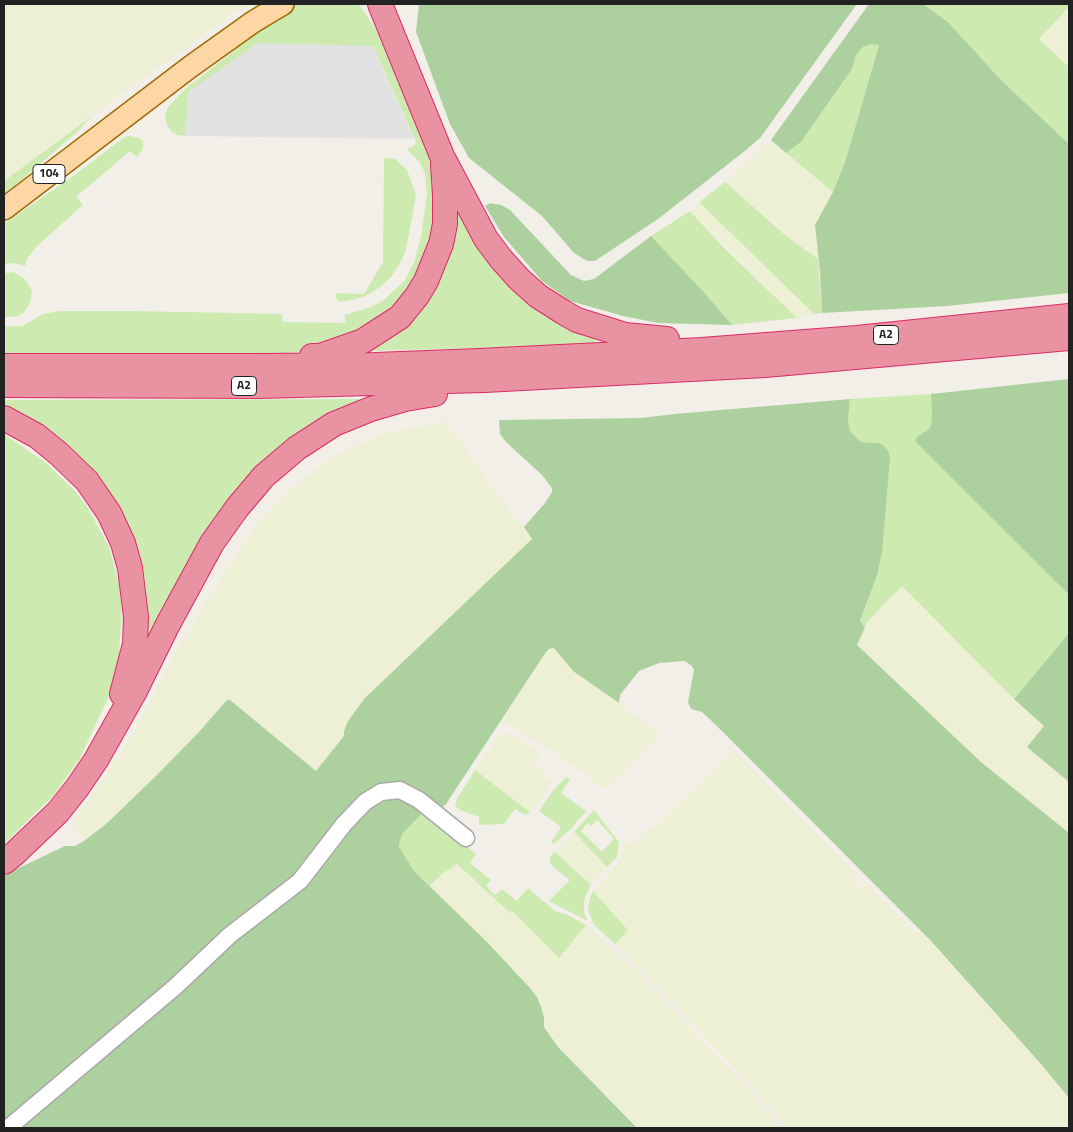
<!DOCTYPE html>
<style>
body{margin:0}
#map{position:relative;width:1073px;height:1132px;overflow:hidden;background:#f2efe9;font-family:"Titillium Web",sans-serif}
canvas{display:block}
.frame{position:absolute;inset:0;border:5px solid #222;pointer-events:none}
</style>
<div id="map">
<canvas width="1073" height="1132"></canvas>
<div class="frame"></div>
</div>
<script>
const g = document.querySelector('canvas').getContext('2d');
g.lineJoin = 'round';
function paint(path, color) {
  g.fillStyle = color;
  g.fill(path, 'evenodd');
}
function poly(rows) {
  const path = new Path2D();
  for (const r of rows) {
    path.moveTo(r[0], r[1]);
    for (let i = 2; i < r.length; i += 2) path.lineTo(r[i], r[i + 1]);
  }
  return path;
}
function strokePath(path, color, width, dash) {
  g.strokeStyle = color;
  g.lineWidth = width;
  g.lineCap = dash ? 'butt' : 'round';
  g.setLineDash(dash || []);
  g.stroke(path);
}
function label(font, color, halo, rows, align = 'center') {
  g.font = font + ' "Titillium Web",sans-serif';
  g.lineWidth = 4;
  g.setLineDash([]);
  g.textBaseline = 'middle';
  g.strokeStyle = halo;
  g.fillStyle = color;
  for (const [text, x, y, turn = 0] of rows) {
    g.save();
    g.translate(x, y);
    g.rotate((+turn || 0) * Math.PI / 180);
    g.textAlign = isNaN(turn) ? turn : align;
    if (halo) g.strokeText(text, 0, 0);
    g.fillText(text, 0, 0);
    g.restore();
  }
}
const farmland = poly([
 [4,4,258,4,255,6,238,9,4,181],
 [1069,7,1069,67,1039,39],
 [771,140,833,192,815,225,818,259,785,235,725,183],
 [699,202,814,314,797,318,768,290,690,211],
 [443,422,455,433,491,486,515,518,532,535,533,539,365,698,344,731,345,736,316,771,230,700,227,700,198,733,156,776,106,824,84,841,71,825,128,742,175,653,227,568,262,517,284,495,317,468,340,453,371,439,393,432],
 [902,586,1014,699,1044,726,1050,767,1069,782,1069,833,981,762,857,645,867,622],
 [554,648,573,671,661,733,609,788,602,787,565,760,502,721,546,652,549,649],
 [511,733,542,753,533,763,546,773,545,778,552,783,530,812,475,770,497,739,503,734],
 [735,750,855,873,857,879,854,886,856,889,863,884,868,887,917,934,921,932,1041,1064,1069,1098,1069,1128,787,1128,764,1101,699,1030,615,944,628,930,593,891,620,862,623,845,626,843,634,843,658,823],
 [574,832,607,867,591,885,555,852],
 [457,864,510,913,512,911,559,957,586,925,636,970,749,1090,782,1128,637,1128,558,1047,544,1027,544,1017,537,997,529,987,430,886,442,874]
]);
const grass = poly([
 [298,4,357,4,361,7,375,28,394,63,435,168,440,227,405,306,323,351,271,354,4,354,4,327,22,326,43,314,59,311,136,311,282,314,283,322,345,323,345,315,368,308,383,301,405,280,415,260,421,236,427,195,425,173,420,163,407,149,417,144,373,46,188,92,186,136,177,135,172,132,166,123,165,115,168,107,185,89,234,51,250,35,274,16],
 [923,4,1069,4,1069,7,1039,39,1069,67,1069,144,1001,80,948,22],
 [871,44,879,45,845,162,833,192,786,153,801,142,852,69,856,55,863,47],
 [92,116,77,132,4,195,4,181],
 [128,136,140,138,143,142,143,148,137,157,130,151,76,197,83,205,36,247,27,259,25,266,14,263,4,264,4,224,80,171,123,138],
 [384,158,395,159,407,170,416,195,406,250,400,263,391,277,380,287,370,294,357,299,339,302,336,298,336,293,364,294,383,262],
 [725,182,785,235,818,259,822,313,814,314,699,202],
 [450,195,468,217,596,336,595,345,362,351,391,334],
 [690,211,724,248,797,318,732,325,701,289,651,236],
 [13,272,25,279,32,291,31,298,29,305,24,312,18,316,10,317,4,317,4,273],
 [931,394,932,416,931,425,929,429,917,437,929,454,1069,595,1069,633,1014,699,902,586,867,622,865,627,860,622,877,576,882,553,878,443,861,442,850,431,848,419,850,399],
 [378,399,273,463,143,665,125,529,4,411,4,400],
 [4,434,45,462,74,490,88,508,109,547,121,591,121,622,119,657,110,694,79,760,54,795,4,844],
 [475,770,530,812,526,815,515,809,504,824,479,825,479,817,460,810,455,806,457,799],
 [567,777,570,779,561,793,586,811,571,829,554,844,551,842,561,827,539,811,555,788],
 [425,810,476,854,470,863,491,880,486,886,495,895,502,889,517,901,528,888,555,911,568,915,586,925,559,958,512,911,510,913,457,864,442,874,430,886,414,871,399,847,400,839,403,833],
 [594,810,619,842,617,857,607,867,574,832],
 [597,820,614,839,602,852,581,831,588,823,591,826],
 [555,852,591,885,585,897,584,904,584,913,588,921,549,901,570,880,552,866,550,862,550,856],
 [593,891,628,930,615,944,594,925,588,910,589,901]
]);
const forest = poly([
 [419,4,857,4,760,138,746,150,658,219,595,261,587,261,574,253,542,216,469,158,450,124,416,32],
 [869,4,923,4,948,22,1001,80,1069,144,1069,293,947,306,822,313,820,272,815,225,833,192,845,162,879,45,871,44,863,47,856,55,852,69,801,142,786,153,771,140],
 [490,203,501,205,510,210,571,275,584,281,594,279,651,236,701,289,732,325,658,323,623,316,570,301,542,281,504,237,485,206],
 [1069,379,1069,595,915,441,917,437,929,429,931,425,932,416,931,394],
 [850,399,848,419,850,431,861,442,878,443,883,445,888,451,890,457,882,553,877,576,860,621,865,627,857,645,981,762,1069,833,1069,1098,1041,1064,930,940,722,731,702,712,691,709,688,702,694,670,692,666,685,661,659,663,639,671,620,695,619,703,573,671,554,648,549,649,546,652,446,804,442,808,425,810,403,833,400,840,399,847,414,871,486,941,529,987,537,997,541,1007,544,1017,544,1027,558,1047,637,1128,4,1128,4,875,65,846,75,846,84,841,106,824,156,776,198,733,227,700,230,700,316,771,344,736,344,731,348,721,365,698,532,539,524,527,545,503,552,492,552,488,542,475,506,442,500,434,499,420,641,418,674,414],
 [1069,633,1069,782,1027,747,1044,726,1014,699]
]);
const parking = poly([
 [258,43,373,46,414,139,186,136,188,92]
]);
const minor = poly([
 [8,1128,175,987,230,935,300,881,344,824,365,802,381,792,400,790,419,800,466,838]
]);
const major = poly([
 [4,209,190,67,253,22,283,4]
]);
const highway = poly([
 [380,4,442,156,486,239,501,259,519,279,538,296,563,312,577,320,625,335,667,339],
 [312,356,320,356,363,341,400,317,417,296,426,281,441,244,445,224,445,195,443,165],
 [4,366,259,366,375,365,479,361,702,350,857,338,1069,316],
 [4,385,259,386,485,380,765,365,1069,338],
 [4,418,37,436,59,454,87,481,109,513,123,543,130,568,136,617,135,644,122,694],
 [4,862,14,854,58,812,77,788,96,760,135,691,167,626,212,543,237,508,264,476,297,448,334,424,371,409,405,399,435,394]
]);
const shields = [
 [49,174,32],
 [886,335,25],
 [244,386,25]
];
const shieldNames = [
 ["104",49,174],
 ["A2",886,335],
 ["A2",244,386]
];
paint(farmland, '#eef0d5');
paint(grass, '#cdebb0');
paint(forest, '#add19e');
paint(parking, '#e2e2e2');
strokePath(minor, '#a9a9a9', 19);
strokePath(major, '#a06b00', 24);
strokePath(highway, '#dc2a67', 26);
strokePath(minor, '#fff', 16);
strokePath(major, '#fcd6a4', 21);
strokePath(highway, '#e892a2', 24);
for (const [x, y, w] of shields) {
  const box = new Path2D();
  box.roundRect(x - w / 2, y - 9.5, w, 19, 4);
  g.fillStyle = '#fff';
  g.fill(box);
  strokePath(box, '#222', 1);
}
label('bold 12px', '#222', null, shieldNames);
</script>
